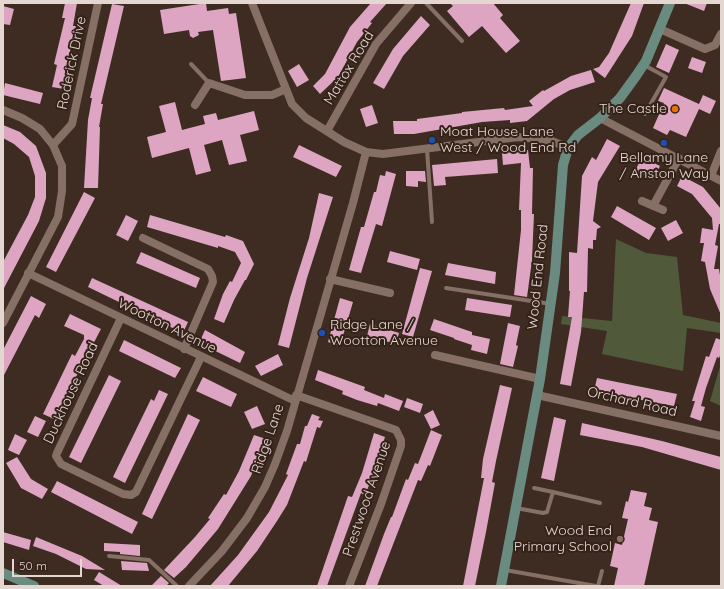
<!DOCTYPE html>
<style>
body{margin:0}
#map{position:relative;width:724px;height:589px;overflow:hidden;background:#3e2c22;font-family:Quicksand,sans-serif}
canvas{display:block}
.frame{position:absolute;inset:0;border:4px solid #e4d7d1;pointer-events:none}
.scale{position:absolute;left:12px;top:559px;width:70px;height:18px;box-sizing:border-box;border:2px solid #e4d7d1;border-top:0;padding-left:5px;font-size:12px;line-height:14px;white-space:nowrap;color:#e4d7d1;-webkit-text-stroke:3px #342219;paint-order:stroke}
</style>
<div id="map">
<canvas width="724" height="589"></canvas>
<div class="frame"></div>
<div class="scale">50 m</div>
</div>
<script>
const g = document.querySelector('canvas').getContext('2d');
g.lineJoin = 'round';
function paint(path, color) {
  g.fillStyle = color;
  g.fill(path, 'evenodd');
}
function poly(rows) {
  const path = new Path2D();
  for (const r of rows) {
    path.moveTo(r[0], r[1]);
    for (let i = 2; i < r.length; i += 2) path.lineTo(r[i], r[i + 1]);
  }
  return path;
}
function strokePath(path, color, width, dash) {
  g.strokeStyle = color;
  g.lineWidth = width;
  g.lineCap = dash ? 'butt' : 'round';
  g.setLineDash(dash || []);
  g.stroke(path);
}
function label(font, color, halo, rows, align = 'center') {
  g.font = font + ' Quicksand,sans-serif';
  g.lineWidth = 4;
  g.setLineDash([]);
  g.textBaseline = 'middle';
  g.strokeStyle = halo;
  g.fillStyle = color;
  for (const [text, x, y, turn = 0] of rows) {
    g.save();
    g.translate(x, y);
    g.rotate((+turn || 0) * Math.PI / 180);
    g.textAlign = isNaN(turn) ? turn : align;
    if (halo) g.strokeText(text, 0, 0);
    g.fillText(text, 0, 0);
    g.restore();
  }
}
const green = poly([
 [616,239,646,253,677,257,683,315,721,323,721,333,687,328,683,371,602,354,607,331,561,324,562,316,612,321],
 [721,363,721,406,710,401]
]);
const building = poly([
 [65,3,77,3,73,26,76,26,65,72,67,72,64,89,52,87,57,65,54,64,65,18,62,18],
 [206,3,207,11,228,8,229,14,236,13,246,78,221,81,213,30,198,32,199,35,193,38,190,36,189,30,164,34,160,10],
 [371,3,387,3,370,22,372,23,357,42,338,77,320,94,313,86,325,74,350,27],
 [450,3,493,3,503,15,500,18,520,41,506,53,482,26,469,37,447,11,453,6],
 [631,3,644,3,632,36,605,78,593,69,599,67,609,53],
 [684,3,707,3,704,11],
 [112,4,124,6,101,104,103,104,99,127,100,127,98,188,84,188,88,120,92,98,90,98],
 [3,6,14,9,10,25,3,24],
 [421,16,430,25,403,56,384,89,373,83,393,49],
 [666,44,679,50,669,73,656,67],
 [692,57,706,62,702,73,688,68],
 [299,64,309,80,297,87,288,71],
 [591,70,595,82,570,90,554,99,527,121,510,123,510,120,482,122,414,134,394,134,393,121,417,121,417,119,462,113,462,112,504,108,505,110,533,106,529,101,543,90,544,91,571,76],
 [5,83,43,93,40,104,3,95],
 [664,88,699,104,703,95,716,101,710,114,699,109,686,137,670,130,667,135,653,128,664,103,658,101],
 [175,102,182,130,205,124,203,116,216,113,218,120,254,111,259,130,240,135,247,161,229,165,222,140,204,145,211,171,196,175,189,148,152,158,147,137,166,132,159,106],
 [372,105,378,123,366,127,360,109],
 [3,125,20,132,36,146,46,173,46,198,39,221,3,290,3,262,28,215,35,197,35,176,29,157,14,144,3,138],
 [607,139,620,146,598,182,593,221,601,227,597,229,596,240,593,240,593,249,588,248,587,292,584,292,581,332,571,386,560,384,572,317,568,317,570,291,569,291,569,252,577,253,582,176,592,157,596,160],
 [299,145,342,166,336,177,293,157],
 [528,150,530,168,533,168,532,214,534,214,532,260,527,297,514,295,521,230,521,210,519,210,521,163,503,165,502,153],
 [642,157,660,166,653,180,635,171],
 [497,159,498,173,445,177,446,185,434,186,432,165],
 [386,171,396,174,382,226,376,224,361,273,349,270,361,227,364,227,374,192,376,192,380,175,385,176],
 [406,171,425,171,426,182,418,181,418,187,406,186],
 [682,176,703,187,721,209,721,224,719,224,715,245,718,246,714,269,719,269,721,281,721,315,710,289,705,262,701,261,704,243,700,243,702,228,713,230,712,218,692,194,677,186],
 [84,192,95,198,56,272,46,267],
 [319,193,333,197,307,278,289,348,278,345,290,298,309,238],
 [617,206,656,228,649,240,611,217],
 [126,215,138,221,128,241,116,235],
 [150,215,225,237,226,235,243,241,254,264,246,280,245,280,234,300,224,323,214,319,223,294,230,281,232,282,241,263,235,252,218,246,218,248,147,227],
 [676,220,683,233,668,241,661,228],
 [390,251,420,259,417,270,387,262],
 [141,252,200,278,196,288,136,263],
 [448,263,496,272,495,284,445,275],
 [420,268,432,271,413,337,402,334],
 [92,278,188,322,183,333,88,287],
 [31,296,46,304,39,318,35,315,3,377,3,350],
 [340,298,353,302,340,346,328,342],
 [467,298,512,305,510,317,465,310],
 [70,314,101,329,54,419,43,414,72,354,75,356,84,339,84,335,64,326],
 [434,319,472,332,472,335,490,339,487,354,471,350,472,345,454,339,454,338,430,330],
 [508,323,520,326,516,345,518,346,513,367,500,364],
 [370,324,399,333,396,344,367,336],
 [205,330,245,352,240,363,199,343],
 [716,338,721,340,721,353,719,358,717,357,706,388,701,406,705,407,701,421,690,417,695,401,692,401,706,356,709,357],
 [124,340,181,368,175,378,119,351],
 [278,354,283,365,261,376,255,366],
 [318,370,365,387,364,390,384,398,385,394,403,401,399,411,378,403,377,406,357,400,342,394,343,391,315,380],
 [109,375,121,381,81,463,69,457],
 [203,377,237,394,231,407,196,391],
 [597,378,677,394,674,406,594,391],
 [500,385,512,388,496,461,492,482,495,483,486,532,475,586,463,586,484,478,481,478,483,459],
 [159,390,168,394,125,483,113,477,151,399,154,401],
 [407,398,423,404,420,413,404,407],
 [257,406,265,424,252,429,244,412],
 [433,410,440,425,431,429,424,415],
 [188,414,200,420,152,519,142,514],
 [312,414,320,417,318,420,323,421,320,428,317,427,306,462,304,461,287,505,277,521,257,551,228,586,210,586,238,555,269,512,288,475,286,474,297,444,300,444,305,426,307,426],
 [35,416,46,421,38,437,27,432],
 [554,417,566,420,554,481,541,478],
 [582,423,662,441,721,457,721,470,642,447,580,435],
 [431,430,442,435,430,466,428,465,421,481,418,480,377,586,365,586,384,534,391,517,392,517,406,479,408,480,415,463,418,464],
 [374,433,385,437,372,478,365,495,361,493,327,586,317,586,348,496,352,497,362,473],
 [15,434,27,440,19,455,8,450],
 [254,435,266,439,251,476,218,529,186,567,174,578,164,570,195,537,210,519,208,518,224,494,226,495,239,471],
 [17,457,31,479,48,489,42,499,21,488,6,463],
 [57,481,138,522,132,534,51,492],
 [631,490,647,493,644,506,652,508,649,520,658,522,644,586,614,586,618,568,610,566,615,543,622,545,628,519,622,518,626,501,628,502],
 [3,532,31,540,29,550,3,542],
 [36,537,82,556,105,570,86,569,56,554,33,546],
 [104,543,140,545,140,556,120,554,120,552,104,551],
 [121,561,147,563,149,571,122,570],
 [99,572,122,586,104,586,94,580],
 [161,576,169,583,166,586,151,586]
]);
const lane = poly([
 [426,3,462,41],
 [191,64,209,83],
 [644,65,666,77,645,114],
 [427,149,432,222],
 [446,288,551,304],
 [534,488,553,492],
 [516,508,543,513,547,512,553,492,600,503],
 [109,556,149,560,177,586],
 [505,570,596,586],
 [598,586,602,571]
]);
const street = poly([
 [252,3,292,104,306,118,344,142,366,152,383,154,518,137,552,141,568,148],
 [660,29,705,49,715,45,721,34],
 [195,105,209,83,245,95,272,95,286,89],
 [3,110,22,118,40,129,53,145,62,166,62,191,58,217,3,323],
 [600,118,721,181],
 [327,131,376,44,411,3],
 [53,145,72,124,98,3],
 [711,176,721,151],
 [642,201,663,210],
 [653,206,679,158],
 [143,238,208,269,212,276,213,282,184,349],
 [28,273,295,401],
 [330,279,390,293],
 [121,318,57,453,56,456,61,464,123,494,131,495,136,492,201,357],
 [435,355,540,379],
 [296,395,396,430,401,440,401,446,381,504,349,586],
 [537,395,721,436],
 [189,586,222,551,247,518,265,487,275,464,287,431,353,203,366,152]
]);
const secondary = poly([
 [3,573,34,586],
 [501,586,540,379,555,273,563,165,568,148,578,135,600,118,620,98,636,76,646,61,670,3]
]);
const markers = [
 [675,109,4,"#e8710a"],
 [432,140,4,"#1a4fb4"],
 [664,143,4,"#1a4fb4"],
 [322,333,4,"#1a4fb4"],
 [620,539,4,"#8d6e63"]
];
const streetNames = [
 ["Roderick Drive",72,63,-78],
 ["Mattox Road",349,68,-59],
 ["Wood End Road",538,277,-84],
 ["Wootton Avenue",167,326,26],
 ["Duckhouse Road",71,393,-65],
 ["Orchard Road",632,402,13],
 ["Ridge Lane",268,439,-71],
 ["Prestwood Avenue",367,499,-71]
];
const poiNames = [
 ["The Castle",667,109],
 ["Moat House Lane",440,132,"left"],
 ["West / Wood End Rd",440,148,"left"],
 ["Bellamy Lane",664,158,"center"],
 ["/ Anston Way",664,174,"center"],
 ["Ridge Lane /",330,325,"left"],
 ["Wootton Avenue",330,341,"left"],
 ["Wood End",612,531],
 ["Primary School",612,547]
];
paint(green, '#505939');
paint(building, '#dda5c2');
strokePath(lane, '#867065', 4);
strokePath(street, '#867065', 8);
strokePath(secondary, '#6a8b80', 10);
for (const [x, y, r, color] of markers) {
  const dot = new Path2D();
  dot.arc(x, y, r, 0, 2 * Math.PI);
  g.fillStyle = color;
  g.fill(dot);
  strokePath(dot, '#342219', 1.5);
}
label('14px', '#e4d7d1', '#342219', streetNames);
label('14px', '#e4d7d1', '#342219', poiNames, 'right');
</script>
